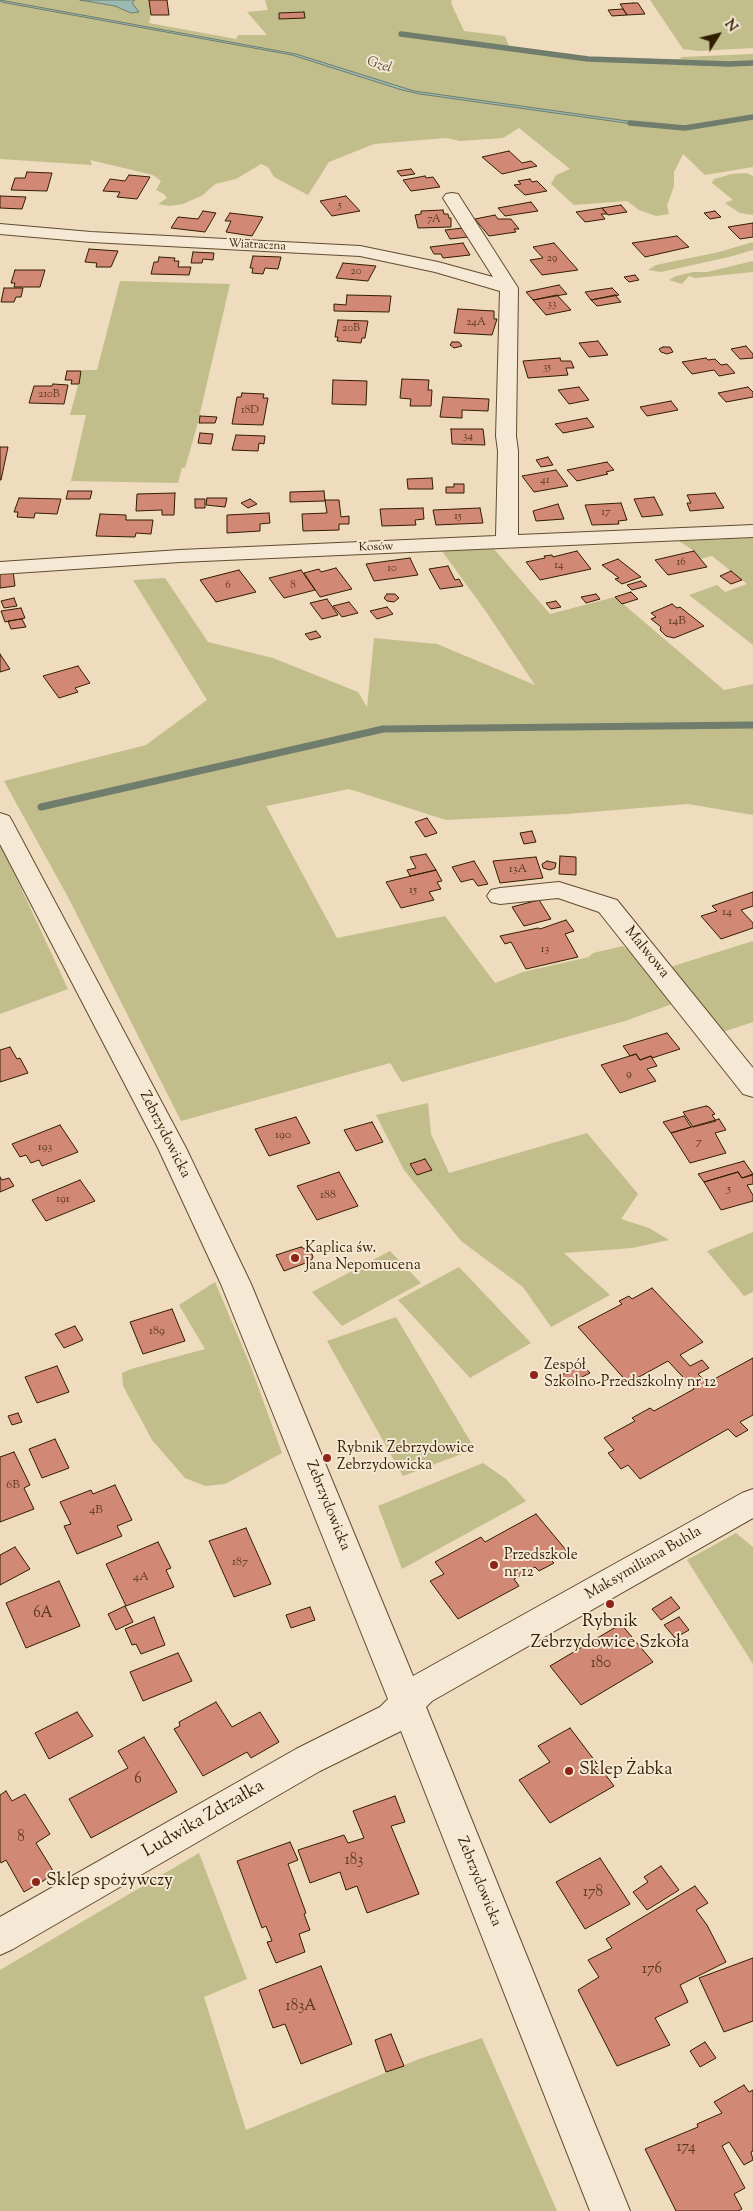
<!DOCTYPE html>
<meta charset="utf-8">
<style>
body{margin:0}
#map{position:relative;width:753px;height:2211px;overflow:hidden;background:#efdbbd;font-family:"Sorts Mill Goudy",serif}
canvas{display:block}
.north{position:absolute;left:693px;top:10px;width:50px;height:50px;-webkit-text-stroke:4px #f5e8d4;paint-order:stroke;rotate:54deg;font-size:14px;font-weight:700;line-height:20px;text-align:center;color:#321d00}
.north::after{content:'';display:block;margin:auto;width:18px;height:22px;background:#321d00;clip-path:polygon(50% 0,100% 100%,50% 72%,0 100%)}
</style>
<div id="map">
<canvas width="753" height="2211"></canvas>
<div class="north">N</div>
</div>
<script>
const g = document.querySelector('canvas').getContext('2d');
g.lineJoin = 'round';
function paint(path, color) {
  g.fillStyle = color;
  g.fill(path, 'evenodd');
}
function poly(rows) {
  const path = new Path2D();
  for (const r of rows) {
    path.moveTo(r[0], r[1]);
    for (let i = 2; i < r.length; i += 2) path.lineTo(r[i], r[i + 1]);
  }
  return path;
}
function strokePath(path, color, width, dash) {
  g.strokeStyle = color;
  g.lineWidth = width;
  g.lineCap = dash ? 'butt' : 'round';
  g.setLineDash(dash || []);
  g.stroke(path);
}
function label(font, color, halo, rows, align = 'center') {
  g.font = font + ' "Sorts Mill Goudy",serif';
  g.lineWidth = 4;
  g.setLineDash([]);
  g.textBaseline = 'middle';
  g.strokeStyle = halo;
  g.fillStyle = color;
  for (const [text, x, y, turn = 0] of rows) {
    g.save();
    g.translate(x, y);
    g.rotate((+turn || 0) * Math.PI / 180);
    g.textAlign = isNaN(turn) ? turn : align;
    if (halo) g.strokeText(text, 0, 0);
    g.fillText(text, 0, 0);
    g.restore();
  }
}
const green = poly([
 [0,0,149,0,151,14,149,23,236,39,238,35,267,35,247,12,268,10,265,0,452,0,451,3,464,31,505,36,509,46,587,57,642,59,679,59,682,57,753,54,753,167,705,175,683,154,674,172,674,186,667,206,669,214,656,216,639,210,627,201,574,205,551,184,556,175,570,169,519,128,503,138,460,141,446,138,374,144,329,162,308,195,274,177,268,167,261,164,236,179,215,184,203,195,183,204,170,206,158,204,167,198,164,194,156,190,161,181,153,175,90,160,87,152,92,165,0,159],
 [650,0,753,0,753,48,698,51,683,49],
 [747,173,753,176,753,215,740,213,725,203,733,200,712,183,714,179,732,174],
 [753,242,753,250,729,257,661,272,648,270,656,265,719,252],
 [753,261,753,272,695,278,689,276,682,284,669,280,676,276,693,272,707,272],
 [120,281,230,284,197,426,185,468,182,468,178,483,71,481,86,415,70,415,82,370,97,370],
 [753,538,753,645,689,595,717,585,725,592,747,584,712,556,700,559,694,551,679,541],
 [494,549,550,614,615,597,724,690,753,684,753,815,688,804,567,814,446,820,349,789,266,806,337,938,445,916,495,983,523,972,589,957,593,953,623,946,631,952,672,1004,625,1021,402,1082,390,1063,181,1121,69,899,4,781,146,745,207,700,133,580,165,578,208,642,273,658,358,692,367,707,374,638,437,644,535,685,487,613,442,551],
 [0,843,68,989,0,1014],
 [753,941,753,1022,716,1034,667,968],
 [428,1103,431,1134,449,1173,587,1133,638,1194,621,1219,649,1228,669,1240,632,1248,564,1253,610,1295,551,1327,523,1287,461,1241,404,1170,376,1115],
 [753,1232,753,1292,744,1296,707,1251],
 [390,1251,421,1283,342,1326,312,1292],
 [459,1267,531,1343,470,1378,398,1300],
 [215,1282,251,1367,282,1453,225,1484,205,1486,185,1478,152,1440,123,1386,122,1373,131,1369,205,1349,179,1305],
 [396,1317,475,1449,403,1476,327,1341],
 [483,1463,506,1479,526,1501,402,1569,378,1506],
 [736,1533,753,1547,753,1664,687,1560],
 [199,1853,247,1979,204,1997,246,2130,419,2059,482,2038,557,2211,0,2211,0,1970]
]);
const water = poly([
 [0,0,296,54,414,91,642,123,640,125,420,94,402,90,292,55,1,2,0,0],
 [80,0,135,0,132,3,139,12,131,13,115,6,80,0]
]);
const streamFar1 = poly([
 [401,34,588,59,729,64,753,63],
 [630,123,685,128,753,117]
]);
const stream = poly([
 [41,807,383,729,753,725]
]);
const building = poly([
 [149,0,167,0,169,15,151,15,149,0],
 [633,3,638,3,645,14,627,15,620,4,633,3],
 [623,9,627,15,612,16,608,10,623,9],
 [304,12,305,18,279,19,279,13,304,12],
 [509,151,522,163,531,161,537,166,502,174,482,157,509,151],
 [411,169,415,174,401,176,397,171,411,169],
 [27,172,52,173,47,191,11,190,15,178,25,178,27,172],
 [129,175,150,177,137,199,117,197,120,192,103,191,110,179,125,181,129,175],
 [425,176,426,178,433,177,440,187,411,191,403,180,425,176],
 [530,179,532,182,537,181,547,191,525,195,514,185,521,184,518,181,530,179],
 [0,196,26,197,22,209,0,208,0,196],
 [346,196,360,211,332,216,320,201,346,196],
 [531,202,538,211,505,216,498,208,531,202],
 [621,205,627,212,608,215,602,208,621,205],
 [602,208,607,214,601,214,605,219,585,222,576,212,602,208],
 [443,210,444,214,448,214,449,218,451,218,451,227,418,228,415,215,421,214,421,211,443,210],
 [203,211,216,213,205,232,171,228,178,217,198,219,203,211],
 [715,211,721,217,710,219,704,213,715,211],
 [230,213,263,217,252,236,226,232,231,221,225,221,230,213],
 [495,215,498,219,511,219,519,229,514,229,516,232,489,236,475,219,495,215],
 [753,223,753,237,740,239,728,227,753,223],
 [463,228,468,237,450,239,445,230,463,228],
 [677,236,689,247,645,257,632,243,677,236],
 [463,243,470,255,443,258,441,254,434,254,430,247,463,243],
 [554,243,578,270,542,275,530,260,543,258,533,247,554,243],
 [89,249,118,251,111,267,96,267,97,263,85,262,89,249],
 [193,252,214,253,213,260,203,259,202,263,191,263,193,252],
 [253,256,281,257,278,269,265,268,263,274,252,273,253,268,250,268,253,256],
 [159,257,175,258,174,261,179,261,178,267,191,267,189,275,151,274,154,262,158,262,159,257],
 [343,263,376,266,368,281,336,278,343,263],
 [15,270,45,270,40,287,14,287,15,283,11,283,15,270],
 [635,275,639,280,629,282,624,277,635,275],
 [559,285,567,294,533,300,526,292,559,285],
 [4,288,23,288,21,297,16,297,14,302,1,302,4,288],
 [612,288,619,295,591,300,585,292,612,288],
 [347,295,391,296,389,312,334,311,334,304,346,305,347,295],
 [557,295,571,310,546,315,533,300,557,295],
 [615,295,621,302,597,306,591,300,615,295],
 [458,309,494,311,494,319,497,319,492,335,454,333,458,309],
 [338,320,368,321,365,338,362,338,361,343,337,341,338,337,335,337,338,320],
 [598,341,608,355,589,357,579,343,598,341],
 [452,342,459,342,462,346,454,348,450,345,452,342],
 [746,346,753,354,753,358,740,359,731,349,746,346],
 [663,347,670,347,673,352,667,354,661,352,659,349,663,347],
 [560,358,561,361,571,361,574,368,566,368,568,375,528,378,523,361,560,358],
 [706,358,708,360,715,359,721,365,727,364,735,373,719,376,714,370,692,374,682,362,706,358],
 [67,371,81,371,79,384,71,384,72,380,65,380,67,371],
 [402,379,429,380,428,390,432,390,431,406,410,406,411,399,400,398,402,379],
 [333,380,367,381,366,405,332,404,333,380],
 [53,384,68,385,64,404,29,403,34,386,52,386,53,384],
 [579,387,589,400,569,404,558,390,579,387],
 [748,387,753,392,753,397,726,402,718,393,748,387],
 [242,393,264,394,263,398,268,398,263,425,232,424,237,397,241,397,242,393],
 [443,397,489,399,488,411,462,410,462,418,440,417,443,397],
 [671,401,678,410,647,416,640,407,671,401],
 [200,416,217,417,215,423,199,423,200,416],
 [587,418,594,427,563,433,555,424,587,418],
 [451,429,483,429,485,445,452,444,451,429],
 [200,433,213,434,211,444,198,443,200,433],
 [236,435,265,436,264,444,259,443,258,451,232,450,236,435],
 [0,447,8,447,1,480,0,480,0,447],
 [548,457,553,465,541,467,536,460,548,457],
 [607,462,614,470,606,472,608,474,577,481,567,470,607,462],
 [556,470,568,486,534,492,522,476,556,470],
 [432,478,433,489,408,489,407,479,432,478],
 [454,484,464,484,464,493,446,493,446,487,454,487,454,484],
 [68,491,92,491,90,499,66,499,68,491],
 [324,491,325,501,290,502,290,492,324,491],
 [175,493,174,515,162,515,162,510,136,511,137,494,175,493],
 [715,493,724,508,690,511,687,503,691,503,687,495,715,493],
 [654,497,663,515,642,517,634,499,654,497],
 [19,498,21,498,61,499,57,514,35,513,34,518,17,517,18,512,14,512,19,498],
 [207,498,227,498,225,507,206,505,207,498],
 [195,499,205,499,205,508,195,508,195,499],
 [250,499,257,504,248,508,241,503,250,499],
 [325,500,339,500,341,517,349,516,349,524,339,524,339,530,303,531,302,514,327,513,325,500],
 [621,503,627,520,618,521,619,524,592,525,585,505,621,503],
 [558,504,564,519,536,521,533,511,558,504],
 [423,508,424,519,415,520,416,525,382,526,380,509,423,508],
 [480,508,483,523,436,525,433,510,480,508],
 [269,513,270,523,260,524,260,531,227,533,227,515,269,513],
 [100,514,126,515,126,520,153,520,151,534,136,533,135,537,96,536,100,514],
 [577,551,591,569,540,580,526,562,545,558,544,556,552,555,553,557,577,551],
 [694,551,707,567,668,575,655,560,694,551],
 [410,558,418,575,374,581,366,564,410,558],
 [618,559,641,577,622,584,615,579,619,578,602,565,618,559],
 [448,566,455,580,459,579,463,586,440,589,429,569,448,566],
 [336,568,352,589,320,597,304,573,319,569,321,572,336,568],
 [239,570,256,592,216,602,200,580,239,570],
 [301,570,315,590,284,598,269,578,301,570],
 [13,571,15,586,0,588,0,573,13,571],
 [731,571,742,580,731,584,720,576,731,571],
 [641,581,647,586,632,590,627,585,641,581],
 [631,592,638,599,622,604,615,597,631,592],
 [387,594,395,594,399,598,394,602,387,601,384,598,387,594],
 [596,594,600,599,586,603,581,597,596,594],
 [14,598,17,606,4,608,1,601,14,598],
 [327,599,338,615,322,619,310,603,327,599],
 [556,601,561,607,551,609,546,603,556,601],
 [349,602,358,613,342,617,333,606,349,602],
 [672,604,677,608,680,607,704,626,674,638,666,636,660,630,661,627,651,619,656,617,651,613,672,604],
 [387,607,393,614,377,619,370,611,387,607],
 [21,608,25,618,5,622,1,611,21,608],
 [22,619,26,627,11,629,8,621,22,619],
 [316,631,321,637,310,640,305,634,316,631],
 [0,654,10,669,0,672,0,654],
 [78,666,90,683,75,688,78,692,59,698,43,676,78,666],
 [427,818,437,833,425,837,415,822,427,818],
 [532,831,536,842,524,844,520,833,532,831],
 [426,854,436,870,410,876,407,870,416,868,410,857,426,854],
 [560,856,576,857,576,875,559,874,560,856],
 [536,857,543,878,500,883,493,861,536,857],
 [474,861,488,884,478,886,473,879,461,882,452,867,474,861],
 [547,861,556,863,555,868,550,870,543,868,542,864,547,861],
 [436,870,442,881,437,882,441,889,429,892,434,900,401,908,386,882,436,870],
 [753,892,753,906,741,910,753,923,753,928,721,939,701,916,717,911,712,906,753,892],
 [539,900,551,919,524,926,512,907,539,900],
 [566,920,574,931,565,934,578,957,526,969,511,942,505,944,500,936,538,928,540,929,566,920],
 [667,1033,680,1049,652,1058,651,1056,640,1060,636,1054,630,1056,623,1046,667,1033],
 [10,1047,17,1059,20,1058,28,1073,0,1082,0,1050,10,1047],
 [636,1054,640,1060,651,1056,652,1058,657,1066,647,1069,656,1081,620,1093,601,1065,636,1054],
 [706,1106,709,1107,715,1114,712,1115,716,1121,693,1127,683,1112,706,1106],
 [684,1116,691,1127,671,1133,663,1122,684,1116],
 [296,1117,310,1143,269,1156,255,1129,296,1117],
 [719,1119,726,1130,715,1133,726,1153,690,1163,671,1133,719,1119],
 [372,1122,383,1142,356,1151,344,1130,372,1122],
 [60,1125,78,1152,42,1166,39,1160,31,1163,26,1155,20,1157,12,1144,60,1125],
 [425,1159,432,1170,417,1175,410,1164,425,1159],
 [744,1161,753,1174,742,1178,738,1172,704,1182,698,1174,744,1161],
 [339,1172,358,1206,317,1220,297,1186,339,1172],
 [738,1172,742,1178,753,1175,753,1184,747,1185,753,1195,753,1201,721,1210,704,1182,738,1172],
 [0,1177,2,1180,9,1178,14,1186,0,1192,0,1177],
 [80,1180,95,1201,46,1221,32,1200,80,1180],
 [301,1247,311,1252,313,1257,311,1261,284,1271,276,1255,301,1247],
 [652,1288,703,1342,680,1355,690,1366,702,1360,709,1368,698,1374,707,1383,753,1358,753,1415,740,1422,748,1430,736,1437,728,1429,640,1479,628,1465,621,1469,608,1453,614,1450,604,1438,635,1421,632,1418,650,1408,654,1411,694,1389,668,1361,628,1383,578,1327,622,1304,619,1301,629,1296,632,1299,652,1288],
 [172,1309,185,1341,143,1354,130,1322,172,1309],
 [75,1326,83,1340,64,1348,55,1334,75,1326],
 [582,1364,590,1373,568,1384,560,1376,582,1364],
 [57,1366,69,1392,37,1403,25,1377,57,1366],
 [18,1413,22,1422,12,1425,8,1416,18,1413],
 [55,1439,69,1468,42,1478,29,1449,55,1439],
 [14,1452,30,1485,24,1488,34,1509,0,1522,0,1457,14,1452],
 [115,1485,132,1520,117,1526,122,1536,77,1554,64,1526,71,1524,60,1502,91,1490,93,1494,115,1485],
 [536,1514,566,1550,550,1559,554,1563,539,1571,535,1567,514,1579,519,1586,458,1619,430,1581,444,1574,435,1562,481,1537,485,1542,536,1514],
 [246,1528,271,1584,234,1597,209,1541,246,1528],
 [158,1542,171,1568,166,1570,174,1587,126,1606,106,1564,158,1542],
 [15,1547,30,1569,0,1585,0,1555,15,1547],
 [59,1581,80,1626,26,1648,6,1603,59,1581],
 [671,1597,680,1608,661,1620,652,1609,671,1597],
 [125,1606,133,1622,116,1630,108,1614,125,1606],
 [310,1607,315,1620,291,1628,286,1615,310,1607],
 [154,1617,165,1645,141,1654,136,1644,132,1645,125,1629,154,1617],
 [679,1617,689,1630,675,1638,664,1625,679,1617],
 [621,1624,653,1662,581,1705,550,1666,621,1624],
 [178,1653,192,1681,143,1701,130,1672,178,1653],
 [216,1702,232,1727,260,1712,279,1742,251,1758,247,1752,203,1776,174,1729,180,1726,179,1722,216,1702],
 [77,1712,93,1736,49,1759,35,1733,77,1712],
 [570,1728,614,1786,550,1823,519,1780,550,1762,538,1746,570,1728],
 [144,1737,177,1792,91,1838,69,1799,128,1768,118,1751,144,1737],
 [6,1791,12,1801,25,1794,50,1834,36,1843,55,1874,24,1892,6,1860,1,1863,0,1861,0,1795,6,1791],
 [395,1796,405,1822,391,1826,419,1894,367,1913,357,1886,346,1890,340,1872,310,1883,298,1850,344,1835,348,1843,364,1838,353,1811,395,1796],
 [290,1842,298,1860,288,1864,306,1913,304,1914,310,1930,299,1934,305,1952,276,1963,267,1942,272,1941,266,1926,262,1928,237,1861,290,1842],
 [600,1858,630,1904,585,1929,556,1882,600,1858],
 [661,1866,679,1890,647,1910,633,1892,648,1882,644,1877,661,1866],
 [695,1886,708,1903,696,1910,707,1925,726,1962,680,1985,688,2002,655,2018,670,2045,617,2066,578,1990,599,1977,588,1960,612,1948,606,1939,695,1886],
 [753,1958,753,2021,724,2032,699,1978,753,1958],
 [321,1966,352,2044,301,2064,285,2024,273,2028,259,1990,321,1966],
 [391,2034,404,2066,386,2072,375,2040,391,2034],
 [705,2042,716,2058,700,2067,690,2051,705,2042],
 [744,2085,749,2092,753,2090,753,2151,751,2152,753,2160,744,2165,729,2142,722,2146,745,2188,734,2194,742,2209,738,2211,676,2211,645,2149,698,2127,697,2124,722,2113,714,2102,744,2085]
]);
const minor = poly([
 [452,193,458,194,518,288,516,436,518,451,518,535,753,525,753,537,180,562,0,574,0,562,180,550,496,536,498,451,496,436,500,291,435,272,360,256,91,242,0,234,0,224,91,232,360,246,438,262,493,277,443,198,446,194,452,193],
 [0,813,9,816,12,821,186,1148,251,1284,413,1676,742,1493,753,1489,753,1518,432,1701,426,1707,630,2211,590,2211,401,1731,320,1771,13,1949,0,1955,0,1917,296,1749,380,1707,388,1699,221,1284,158,1148,0,844,0,813],
 [559,882,617,900,753,1068,753,1097,743,1094,599,912,558,898,500,904,491,902,487,896,491,890,500,888,559,882]
]);
const markers = [
 [295,1258,5,"#8f2418"],
 [534,1375,5,"#8f2418"],
 [327,1458,5,"#8f2418"],
 [494,1565,5,"#8f2418"],
 [610,1604,5,"#8f2418"],
 [569,1771,5,"#8f2418"],
 [36,1882,5,"#8f2418"]
];
const farNumbernames = [
 ["5",340,206],
 ["7A",434,220],
 ["29",552,259],
 ["20",356,272],
 ["33",552,305],
 ["24A",476,323],
 ["20B",351,329],
 ["35",547,368],
 ["210B",49,395],
 ["18D",250,411],
 ["34",468,437],
 ["41",545,481],
 ["17",606,513],
 ["15",458,517],
 ["16",681,563],
 ["14",559,566],
 ["10",392,569],
 ["6",228,586],
 ["8",293,586]
];
const farStreetnames = [
 ["Wiatraczna",257,246,3],
 ["Kosów",376,548,-2]
];
const numberNames = [
 ["14B",677,622],
 ["13A",518,870],
 ["15",413,891],
 ["14",727,913],
 ["13",545,950],
 ["9",629,1075],
 ["190",283,1136],
 ["7",699,1143],
 ["193",45,1148],
 ["5",729,1190],
 ["188",328,1196],
 ["191",63,1200],
 ["189",157,1332],
 ["6B",13,1486],
 ["4B",96,1511],
 ["187",240,1563],
 ["4A",141,1578]
];
const farWaternames = [
 ["Gzel",379,66,17]
];
const streetNames = [
 ["Malwowa",646,953,51],
 ["Zebrzydowicka",164,1135,63],
 ["Zebrzydowicka",327,1506,68],
 ["Maksymiliana Buhla",644,1564,-30],
 ["Zebrzydowicka",478,1882,68]
];
const poiNames = [
 ["Kaplica św.",305,1249],
 ["Jana Nepomucena",305,1266],
 ["Zespół",544,1366],
 ["Szkolno-Przedszkolny nr 12",544,1383],
 ["Rybnik Zebrzydowice",337,1449],
 ["Zebrzydowicka",337,1466],
 ["Przedszkole",504,1556],
 ["nr 12",504,1573]
];
const nearNumbernames = [
 ["6A",43,1614],
 ["180",601,1664],
 ["6",138,1780],
 ["8",21,1838],
 ["183",354,1861],
 ["178",593,1893],
 ["176",652,1970],
 ["183A",301,2007],
 ["174",686,2148]
];
const nearPoinames = [
 ["Rybnik",610,1623,"center"],
 ["Zebrzydowice Szkoła",610,1644,"center"],
 ["Sklep Żabka",579,1771],
 ["Sklep spożywczy",46,1882]
];
const nearStreetnames = [
 ["Ludwika Zdrzałka",204,1820,-30]
];
paint(green, '#c1be8c');
paint(water, '#9abbb4');
strokePath(water, '#707c6c', 1);
strokePath(streamFar1, '#707c6c', 5.5);
strokePath(stream, '#707c6c', 7);
paint(building, '#d18875');
strokePath(building, '#321d00', 1);
strokePath(minor, '#614c2f', 2);
paint(minor, '#f5e8d4');
for (const [x, y, r, color] of markers) {
  const dot = new Path2D();
  dot.arc(x, y, r, 0, 2 * Math.PI);
  g.fillStyle = color;
  g.fill(dot);
  strokePath(dot, '#f5e8d4', 2);
}
label('11px', '#5a381d', null, farNumbernames);
label('12px', '#321d00', '#f5e8d4', farStreetnames);
label('12px', '#5a381d', null, numberNames);
label('italic 14px', '#514c36', '#f5e8d4', farWaternames);
label('15px', '#321d00', '#f5e8d4', streetNames);
label('15px', '#321d00', '#f5e8d4', poiNames, 'left');
label('15px', '#5a381d', null, nearNumbernames);
label('18px', '#321d00', '#f5e8d4', nearPoinames, 'left');
label('18px', '#321d00', '#f5e8d4', nearStreetnames);
</script>
